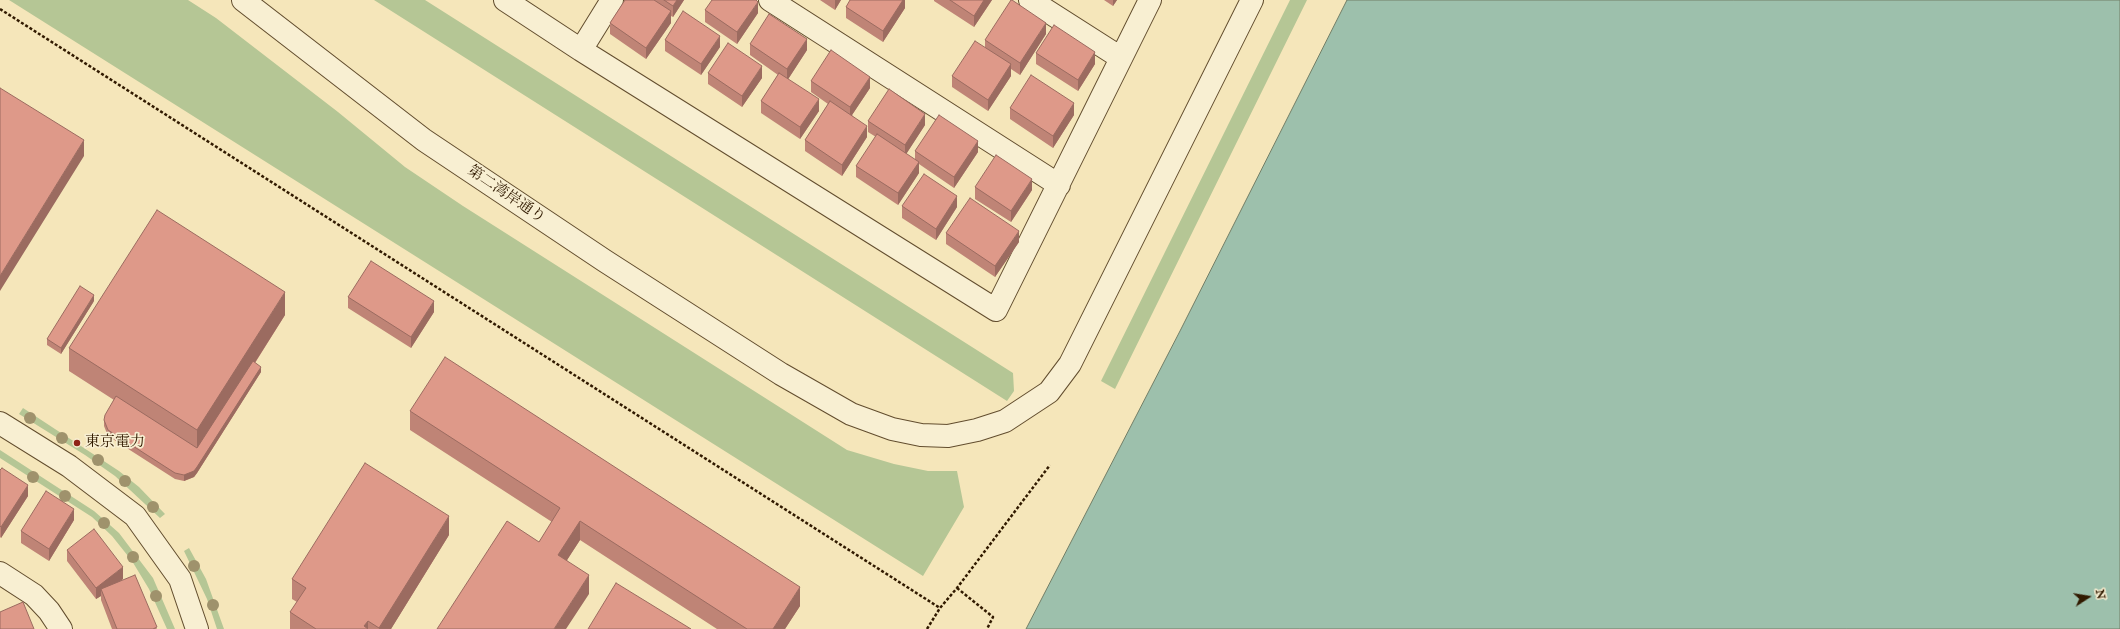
<!DOCTYPE html>
<meta charset="utf-8">
<style>
body{margin:0}
#map{position:relative;width:2120px;height:629px;overflow:hidden;background:#f5e6ba;font-family:"IM FELL Double Pica",serif}
canvas{display:block}
.north{position:absolute;left:2068px;top:577px;width:40px;height:40px;-webkit-text-stroke:3px #f8efd2;paint-order:stroke;rotate:78deg;font-size:11px;font-weight:700;line-height:16px;text-align:center;color:#311a00}
.north::after{content:'';display:block;margin:auto;width:14px;height:18px;background:#311a00;clip-path:polygon(50% 0,100% 100%,50% 72%,0 100%)}
</style>
<div id="map">
<canvas width="2120" height="629"></canvas>
<div class="north">N</div>
</div>
<script>
const g = document.querySelector('canvas').getContext('2d');
g.lineJoin = 'round';
function paint(path, color) {
  g.fillStyle = color;
  g.fill(path, 'evenodd');
}
function poly(rows) {
  const path = new Path2D();
  for (const r of rows) {
    path.moveTo(r[0], r[1]);
    for (let i = 2; i < r.length; i += 2) path.lineTo(r[i], r[i + 1]);
  }
  return path;
}
function strokePath(path, color, width, dash) {
  g.strokeStyle = color;
  g.lineWidth = width;
  g.lineCap = dash ? 'butt' : 'round';
  g.setLineDash(dash || []);
  g.stroke(path);
}
function label(font, color, halo, rows, align = 'center') {
  g.font = font + ' "IM FELL Double Pica","Noto Serif JP",serif';
  g.lineWidth = 3.5;
  g.setLineDash([]);
  g.textBaseline = 'middle';
  g.strokeStyle = halo;
  g.fillStyle = color;
  for (const [text, x, y, turn = 0] of rows) {
    g.save();
    g.translate(x, y);
    g.rotate((+turn || 0) * Math.PI / 180);
    g.textAlign = isNaN(turn) ? turn : align;
    if (halo) g.strokeText(text, 0, 0);
    g.fillText(text, 0, 0);
    g.restore();
  }
}
const green = poly([
 [9,0,188,0,216,18,338,112,405,167,463,206,847,450,894,464,928,471,957,471,964,507,923,576],
 [374,0,425,0,1013,373,1014,391,1007,401],
 [1290,0,1307,0,1115,389,1101,381],
 [23,408,119,471,139,487,165,514,160,518,115,476,85,455,19,414],
 [0,450,94,511,119,533,153,578,175,629,167,629,149,589,132,561,112,536,92,517,0,458],
 [189,548,206,579,224,629,217,629,207,599,184,551]
]);
const water = poly([
 [1347,0,2120,0,2120,629,1026,629,1180,331,1347,0]
]);
const path = poly([
 [0,9,940,608],
 [957,588,993,617,987,629],
 [927,629,940,608,957,588,1050,465]
]);
const minor = poly([
 [243,0,424,140,605,261,781,374,851,414,892,429,921,435,948,436,977,430,1005,421,1049,392,1070,364,1252,0],
 [505,0,581,50,996,310,1150,0],
 [770,0,1059,185],
 [1030,0,1121,58],
 [581,50,612,0],
 [0,423,69,466,135,516,180,579,197,629],
 [0,573,34,595,49,611,61,629]
]);
const trees = [
 [30,418],
 [62,438],
 [98,460],
 [33,477],
 [125,481],
 [65,496],
 [153,507],
 [104,523],
 [133,557],
 [194,566],
 [156,596],
 [213,605]
];
const wall = poly([
 [625,0,684,0,673,17,671,16,671,23,646,59,610,34,610,23],
 [820,0,841,0,835,10],
 [905,0,905,8,883,42,846,18,846,7],
 [934,0,992,0,974,27,934,1],
 [1104,0,1117,0,1113,6],
 [705,10,758,13,737,44,705,22],
 [1046,34,1020,75,1011,69,1011,76,988,111,952,87,952,76,985,47,985,40],
 [665,40,720,47,701,75,665,51],
 [750,44,807,50,788,79,819,111,800,139,761,113,761,101,778,75,750,55],
 [1036,53,1095,64,1078,91,1036,64],
 [708,73,762,78,742,107,708,84],
 [811,81,870,88,852,115,867,137,842,176,805,151,805,140,828,104,811,92],
 [1010,108,1074,115,1053,148,1010,119],
 [868,121,925,125,906,154,915,160,915,151,978,152,954,188,919,164,919,173,898,205,856,177,856,166,876,137,868,132],
 [975,187,1032,190,1011,222,975,199],
 [902,206,957,207,936,240,902,218],
 [946,233,1019,242,995,277,946,244],
 [348,297,434,312,411,348,348,308],
 [94,301,61,354,47,345,47,339],
 [285,315,255,363,261,372,197,473,194,477,184,481,175,479,108,436,104,426,104,420,114,400,69,371,69,348],
 [410,411,800,606,785,629,717,629,580,540,567,560,589,594,539,542,552,522,410,430],
 [0,470,28,496,1,538,0,537],
 [74,520,49,561,21,543,21,531],
 [449,535,391,629,290,629,290,612,297,602,292,599,292,579],
 [67,550,123,579,120,581,157,629,112,629,101,600,101,596,96,599,67,561]
]);
const shadedWall = poly([
 [677,0,684,0,673,17,673,6],
 [835,0,841,0,835,10],
 [903,0,905,0,905,8,883,42,883,31],
 [984,0,992,0,974,27,974,16],
 [1113,0,1117,0,1113,6],
 [758,2,758,13,737,44,737,32],
 [671,11,671,23,646,59,646,48],
 [1046,23,1046,34,1020,75,1020,63],
 [720,36,720,47,701,75,701,64],
 [807,39,807,50,787,81,787,69],
 [1095,52,1095,64,1078,91,1078,80],
 [1011,64,1011,76,988,111,988,100],
 [762,66,762,78,742,107,742,96],
 [870,77,870,88,850,118,850,107],
 [819,99,819,111,800,139,800,127],
 [1074,103,1074,115,1053,148,1053,136],
 [925,114,925,125,905,156,905,145],
 [867,126,867,137,842,176,842,165],
 [84,140,84,156,0,291,0,276],
 [978,141,978,152,954,188,954,177],
 [919,162,919,173,898,205,898,193],
 [1032,179,1032,190,1011,222,1011,211],
 [957,196,957,207,936,240,936,229],
 [1019,231,1019,242,995,277,995,266],
 [285,292,285,315,197,454,197,430],
 [94,295,94,301,61,354,61,348],
 [434,301,434,312,411,348,411,337],
 [261,367,261,372,197,473,194,477,184,481,184,475],
 [28,485,28,496,1,538,1,527],
 [74,509,74,520,49,561,49,549],
 [449,516,449,535,391,629,379,629,379,628],
 [580,521,580,540,558,574,558,555],
 [123,567,123,579,103,594,101,589,101,596,96,599,96,588],
 [589,575,589,594,566,629,554,629],
 [800,587,800,606,785,629,773,629],
 [368,621,368,629,364,626]
]);
const building = poly([
 [625,0,654,0,671,11,646,48,610,23,625,0],
 [664,0,677,0,673,6,664,0],
 [712,0,756,0,758,2,737,32,705,10,712,0],
 [850,0,903,0,883,31,846,7,850,0],
 [950,0,984,0,974,16,950,0],
 [1011,0,1012,0,1046,23,1020,63,985,40,1011,0],
 [683,11,720,36,701,64,665,40,683,11],
 [769,14,807,39,787,69,750,44,769,14],
 [1054,25,1095,52,1078,80,1036,53,1054,25],
 [975,41,1011,64,988,100,952,76,975,41],
 [728,43,762,66,742,96,708,73,728,43],
 [831,50,870,77,850,107,811,81,831,50],
 [779,73,819,99,800,127,761,101,779,73],
 [1031,75,1074,103,1053,136,1010,108,1031,75],
 [0,88,84,140,0,276,0,88],
 [889,89,925,114,905,145,868,121,889,89],
 [830,101,867,126,842,165,805,140,830,101],
 [939,115,978,141,954,177,915,151,939,115],
 [877,134,919,162,898,193,856,166,877,134],
 [996,155,1032,179,1011,211,975,187,996,155],
 [924,174,957,196,936,229,902,206,924,174],
 [970,198,1019,231,995,266,946,233,970,198],
 [157,210,285,292,197,430,69,348,157,210],
 [371,261,434,301,411,337,348,297,371,261],
 [80,286,94,295,61,348,47,339,80,286],
 [445,357,800,587,773,629,747,629,580,521,558,555,589,575,554,629,437,629,507,521,539,542,560,508,410,411,445,357],
 [253,361,261,367,197,467,194,471,184,475,175,473,108,430,104,420,105,415,116,396,197,448,253,361],
 [365,463,449,516,379,628,368,621,364,626,368,629,316,629,290,612,306,588,292,579,365,463],
 [2,468,28,485,1,527,0,526,0,470,2,468],
 [46,491,74,509,49,549,21,531,46,491],
 [94,529,123,567,96,588,67,550,94,529],
 [135,575,157,627,153,629,117,629,101,589,135,575],
 [616,583,691,629,588,629,616,583],
 [23,602,34,629,0,629,0,612,23,602]
]);
const markers = [
 [77,443,4,"#8f2418"]
];
const streetNames = [
 ["第二湾岸通り",506,195,34]
];
const poiNames = [
 ["東京電力",85,443]
];
paint(green, '#b5c695');
paint(water, '#9dc0ac');
strokePath(water, '#727e67', 1);
strokePath(minor, '#624d2e', 24);
strokePath(path, '#311a00', 2.5, [3, 2]);
strokePath(minor, '#f8efd2', 22);
g.fillStyle = '#9f926c';
for (const [x, y] of trees) {
  g.beginPath();
  g.arc(x, y, 6, 0, 2 * Math.PI);
  g.fill();
}
paint(wall, '#bf8476');
paint(shadedWall, '#9b6b60');
paint(building, '#de9989');
strokePath(building, '#9b6b60', 1);
for (const [x, y, r, color] of markers) {
  const dot = new Path2D();
  dot.arc(x, y, r, 0, 2 * Math.PI);
  g.fillStyle = color;
  g.fill(dot);
  strokePath(dot, '#f8efd2', 1.5);
}
label('15px', '#311a00', '#f8efd2', streetNames);
label('15px', '#311a00', '#f8efd2', poiNames, 'left');
</script>
